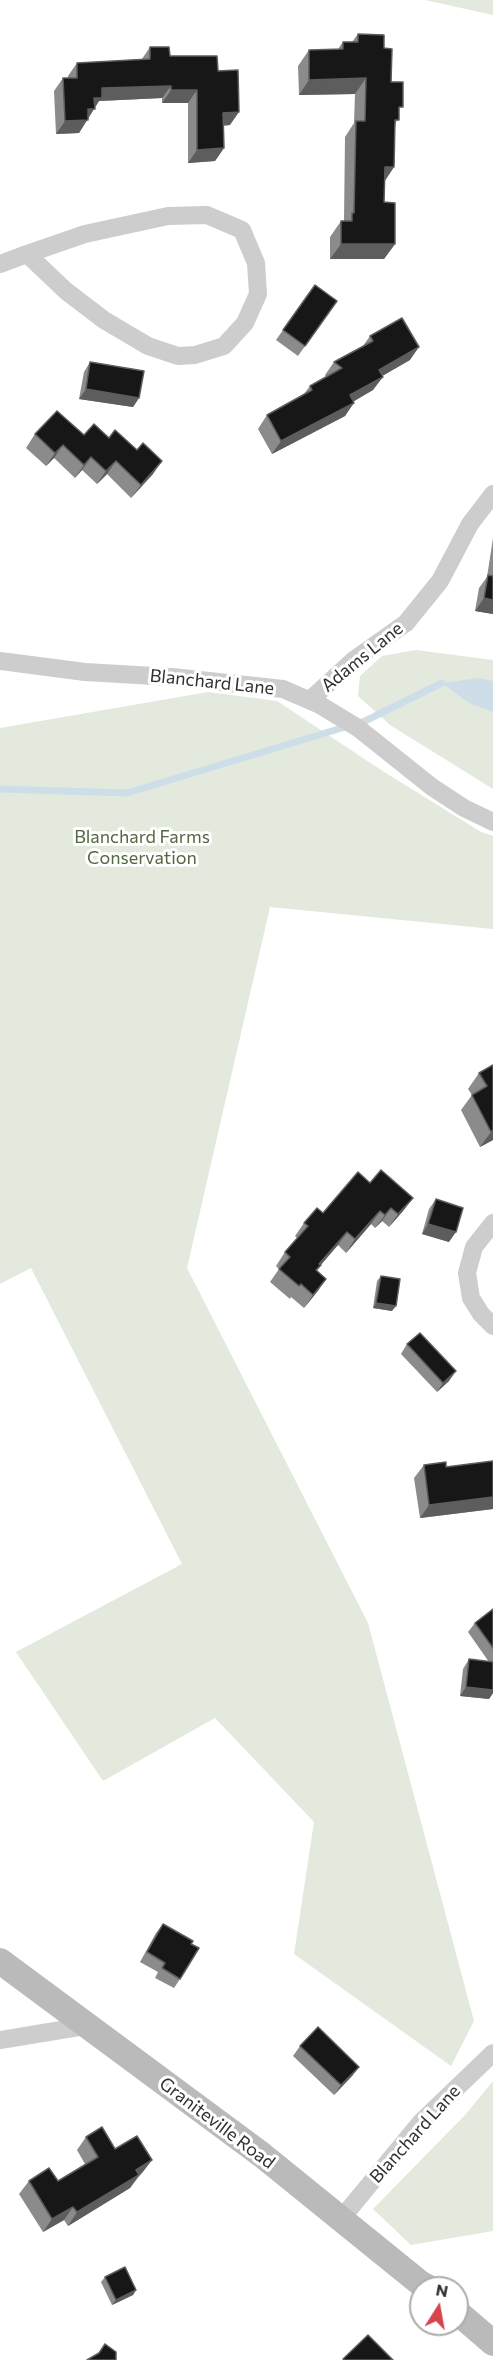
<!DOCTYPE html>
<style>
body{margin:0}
#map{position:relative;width:493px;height:2360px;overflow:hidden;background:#fff;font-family:Commissioner,sans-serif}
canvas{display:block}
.north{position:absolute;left:409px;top:2276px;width:60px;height:60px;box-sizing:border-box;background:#fff;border:2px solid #acacac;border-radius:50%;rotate:11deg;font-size:16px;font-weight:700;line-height:24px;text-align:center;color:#303030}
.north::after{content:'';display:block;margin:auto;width:21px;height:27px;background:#d5444d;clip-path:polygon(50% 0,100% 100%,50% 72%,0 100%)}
</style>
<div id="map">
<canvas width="493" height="2360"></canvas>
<div class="north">N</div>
</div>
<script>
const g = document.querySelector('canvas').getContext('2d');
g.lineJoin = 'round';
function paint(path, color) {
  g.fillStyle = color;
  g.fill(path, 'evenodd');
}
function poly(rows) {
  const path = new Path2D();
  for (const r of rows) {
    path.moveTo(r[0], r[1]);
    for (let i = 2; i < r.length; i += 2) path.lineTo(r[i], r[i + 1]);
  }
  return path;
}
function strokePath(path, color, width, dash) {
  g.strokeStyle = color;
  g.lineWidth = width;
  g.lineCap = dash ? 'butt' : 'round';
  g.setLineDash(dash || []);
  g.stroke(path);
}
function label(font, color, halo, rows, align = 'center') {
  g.font = font + ' Commissioner,sans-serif';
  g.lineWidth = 6;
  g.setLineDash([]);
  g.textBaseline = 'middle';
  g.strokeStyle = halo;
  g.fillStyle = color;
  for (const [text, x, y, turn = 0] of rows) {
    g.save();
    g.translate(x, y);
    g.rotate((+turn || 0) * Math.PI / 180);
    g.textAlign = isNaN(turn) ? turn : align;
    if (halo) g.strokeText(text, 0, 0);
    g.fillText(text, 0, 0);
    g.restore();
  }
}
const green = poly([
 [425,0,493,0,493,15],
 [416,650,493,660,493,789,390,725,358,696,360,676,382,656],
 [208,692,277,701,381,770,481,832,493,836,493,929,270,907,187,1268,368,1623,474,2021,451,2066,294,1954,314,1822,215,1718,103,1781,16,1652,182,1564,31,1268,0,1284,0,728],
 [493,2081,493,2231,411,2245,373,2209,466,2114]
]);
const water = poly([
 [479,678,493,681,493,712,469,703,442,683]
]);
const stream = poly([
 [0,789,127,793,365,721,442,683]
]);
const minor = poly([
 [0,264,27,254,85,234,168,216,207,215,242,230,256,263,258,294,245,323,224,346,195,355,178,356,148,346,104,320,66,291,27,254],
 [0,661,85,672,172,677,283,689,320,705,358,728,432,787,464,808,493,822],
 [310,700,355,659,406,623,440,581,470,524,493,494],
 [493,1223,474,1247,467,1273,471,1298,481,1314,493,1326],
 [0,2040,85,2026],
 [341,2219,421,2122,493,2053]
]);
const secondary = poly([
 [0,1961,262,2155,420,2283,429,2288],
 [457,2312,493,2343]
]);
const wall = poly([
 [358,34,384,48,399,112,395,126,394,167,385,181,384,202,395,244,384,259,330,259,330,237,341,221,344,221,345,137,354,123,355,94,299,95,298,66,309,50,338,49,343,42,352,42],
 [150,47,170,56,218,71,230,125,223,126,224,148,215,161,188,163,188,103,162,103,162,98,99,101,79,133,56,134,54,91,63,78,68,78,68,76,77,63,142,59],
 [315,285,337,301,298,356,276,340],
 [370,336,410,360,382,376,373,390,353,401,345,416,272,454,258,429,267,415,304,394,310,386,326,377,325,375,334,362,363,346],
 [90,362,139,398,133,407,79,399,84,372],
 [35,434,109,438,153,474,131,498,107,474,97,484,82,470,75,478,54,458,46,466,26,448],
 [493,538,493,614,475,611,479,588,487,577],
 [493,1065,493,1140,480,1147,461,1110,472,1095,468,1089,479,1073],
 [370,1183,413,1198,403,1211,389,1227,382,1221,375,1228,371,1224,346,1253,338,1245,321,1265,317,1271,326,1279,317,1292,304,1308,291,1297,290,1299,270,1282,279,1269,276,1266,285,1252,297,1238,295,1236,304,1223,323,1213],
 [436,1199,449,1242,422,1234,429,1209],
 [381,1276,392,1311,373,1308,377,1281],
 [407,1344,449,1381,437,1392,401,1354],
 [493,1461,493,1509,420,1518,414,1478,424,1465,446,1467],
 [493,1609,493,1693,489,1699,460,1696,463,1669,469,1659,489,1662,468,1632,475,1623],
 [163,1924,191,1944,180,1979,174,1988,155,1978,158,1972,140,1962,156,1933],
 [300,2046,359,2067,352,2076,334,2095,293,2056],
 [86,2137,115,2149,152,2160,130,2188,68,2226,64,2220,43,2232,19,2194,29,2181,58,2181,85,2164,77,2150],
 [105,2277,136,2290,133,2295,112,2305,101,2282]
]);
const shadedWall = poly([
 [366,78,355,94,299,95,309,80],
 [171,86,162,98,99,101,79,133,56,134,65,121,102,88],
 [171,90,197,90,188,103,162,103],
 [239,112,230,125,214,126,223,113],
 [224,148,215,161,188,163,197,150],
 [385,167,394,167,383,183],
 [341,244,395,244,384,259,330,259],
 [419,347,410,360,370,383,379,370],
 [383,377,373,390,341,409,350,395],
 [86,389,139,398,133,407,79,399],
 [354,403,345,416,272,454,281,441],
 [63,445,54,458,46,466,55,453],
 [91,457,82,470,75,478,84,465],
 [116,461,107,474,97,484,106,471],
 [162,461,153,474,131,498,141,485],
 [484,598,493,600,493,614,475,611],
 [493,1130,493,1140,480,1147,491,1132],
 [413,1198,403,1211,389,1227,398,1214],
 [391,1208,382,1221,375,1228,385,1215],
 [380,1211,371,1224,346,1253,355,1239],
 [428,1224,456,1232,449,1242,422,1234],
 [347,1232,338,1245,310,1277,319,1264],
 [326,1279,317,1292,304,1308,313,1295],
 [376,1303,396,1306,392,1311,373,1308],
 [456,1371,449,1381,437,1392,443,1383],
 [493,1497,493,1509,420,1518,429,1505],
 [466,1687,493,1690,493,1693,489,1699,460,1696],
 [359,2067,352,2076,334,2095,341,2085],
 [152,2160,142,2173,138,2176,139,2175,130,2188,68,2226,77,2212,136,2170],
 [73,2207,64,2220,43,2232,52,2219],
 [136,2290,133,2295,112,2305,116,2300]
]);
const building = poly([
 [358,34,384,35,384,48,392,49,391,82,403,82,403,107,399,107,399,120,395,120,394,167,385,167,384,202,395,203,395,244,341,244,341,221,352,221,352,213,354,213,356,121,365,121,366,78,309,80,309,50,343,49,343,42,358,42,358,34],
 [150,47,169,47,170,56,217,56,218,71,238,70,239,112,223,113,224,148,197,150,197,90,171,90,171,86,102,88,102,98,94,98,95,109,88,109,88,120,65,121,63,78,77,78,77,63,150,59,150,47],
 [315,285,337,301,305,346,283,330,315,285],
 [402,318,419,347,379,370,383,377,350,395,354,403,281,441,267,415,312,390,310,386,342,368,334,362,373,341,370,336,402,318],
 [90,362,144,371,139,398,86,389,90,362],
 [57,411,84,435,94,424,109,438,115,430,137,450,143,443,162,461,141,485,116,461,106,471,91,457,84,465,63,445,55,453,35,434,57,411],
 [488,575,493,576,493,600,484,598,488,575],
 [493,1065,493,1130,491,1132,472,1095,487,1086,479,1073,493,1065],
 [381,1170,413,1198,398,1214,391,1208,385,1215,380,1211,355,1239,347,1232,319,1264,321,1265,316,1270,326,1279,313,1295,301,1284,299,1286,279,1269,290,1257,285,1252,308,1226,304,1223,317,1208,323,1213,358,1172,370,1183,381,1170],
 [436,1199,463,1208,456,1232,428,1224,436,1199],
 [381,1276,400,1279,396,1306,376,1303,381,1276],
 [420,1333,456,1371,443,1383,407,1344,420,1333],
 [493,1461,493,1497,429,1505,424,1465,446,1462,446,1467,493,1461],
 [493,1609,493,1648,475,1623,493,1609],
 [469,1659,493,1662,493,1690,466,1687,469,1659],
 [163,1924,193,1941,191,1944,199,1948,180,1979,162,1968,165,1963,147,1952,163,1924],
 [318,2027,359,2067,341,2085,300,2046,318,2027],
 [102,2127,115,2149,137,2136,152,2160,136,2170,139,2175,77,2212,73,2207,52,2219,29,2181,49,2168,58,2181,98,2157,86,2137,102,2127],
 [125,2267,136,2290,116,2300,105,2277,125,2267],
 [368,2335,393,2360,344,2360,343,2359,368,2335],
 [105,2344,116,2352,116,2360,87,2360,99,2353,105,2344]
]);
const streetNames = [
 ["Adams Lane",362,657,-39],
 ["Blanchard Lane",212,682,6],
 ["Graniteville Road",217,2123,37],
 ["Blanchard Lane",415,2134,-48]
];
const parkNames = [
 ["Blanchard Farms",142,837],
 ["Conservation",142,858]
];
paint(green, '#e3e9dd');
paint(water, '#cedee9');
strokePath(stream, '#cedee9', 7);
strokePath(minor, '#cdcdcd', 18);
strokePath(secondary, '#bababa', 26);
paint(wall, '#8b8b8b');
paint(shadedWall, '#5d5d5d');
paint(building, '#171717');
strokePath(building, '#5d5d5d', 1.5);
label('18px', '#303030', '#fff', streetNames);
label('18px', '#536841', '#fff', parkNames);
</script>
